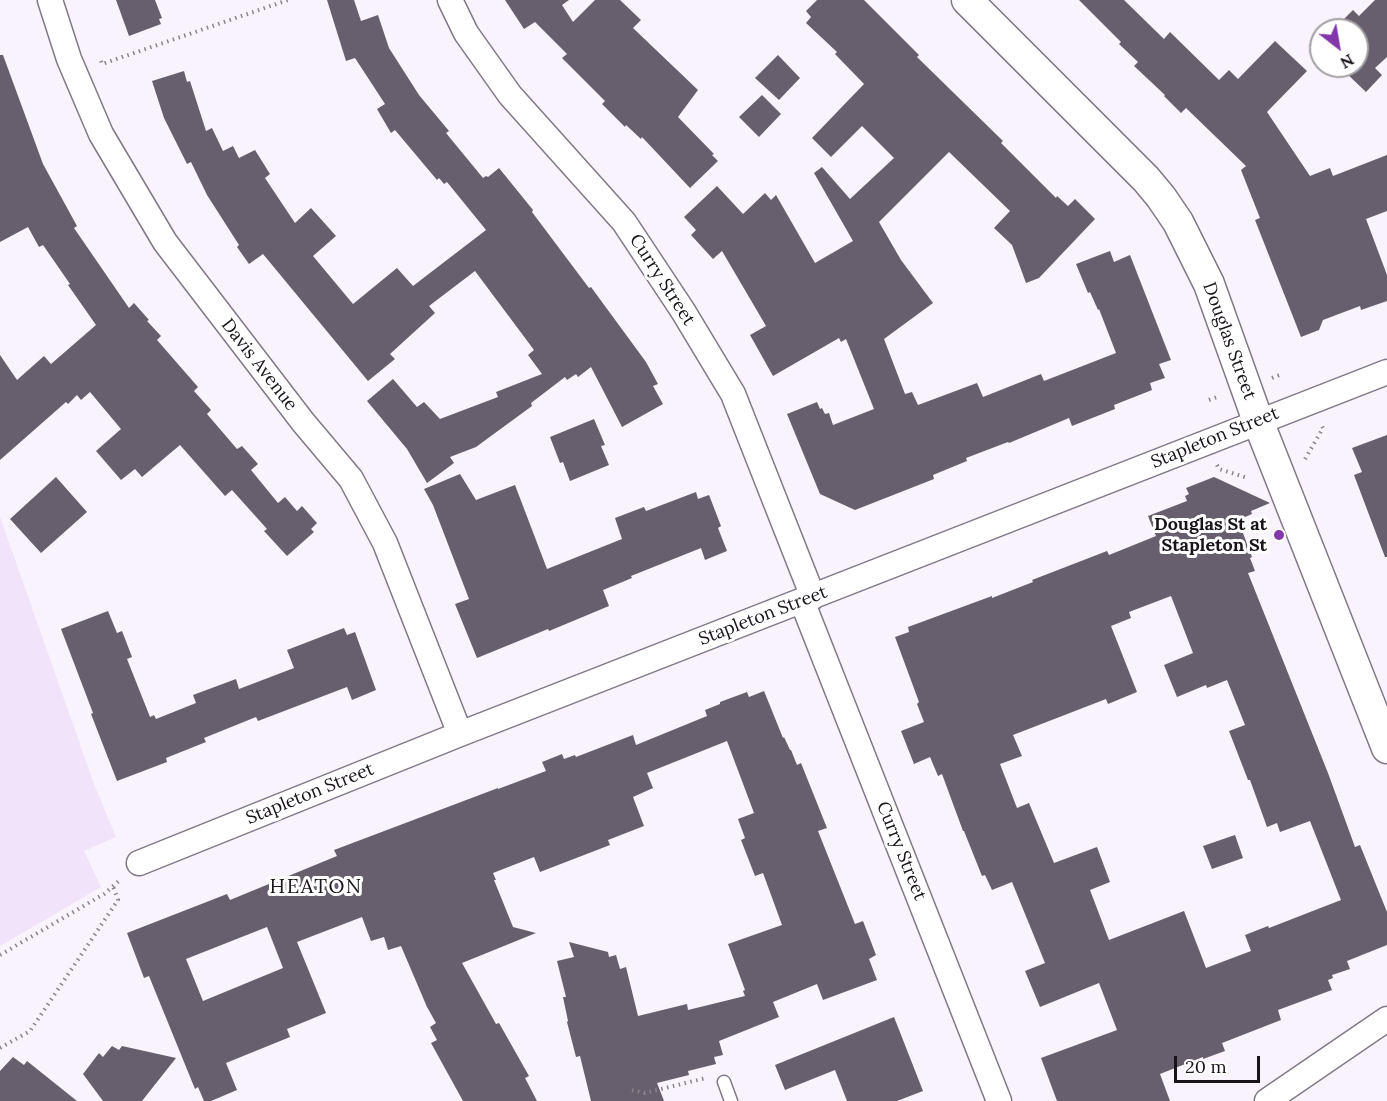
<!DOCTYPE html>
<style>
body{margin:0}
#map{position:relative;width:1387px;height:1101px;overflow:hidden;background:#f9f3fd;font-family:Lora,serif}
canvas{display:block}
.north{position:absolute;left:1309px;top:18px;width:60px;height:60px;box-sizing:border-box;background:#fff;border:2px solid #a3a1a3;border-radius:50%;rotate:149deg;font-size:16px;font-weight:700;line-height:24px;text-align:center;color:#18141a}
.north::after{content:'';display:block;margin:auto;width:21px;height:27px;background:#8338aa;clip-path:polygon(50% 0,100% 100%,50% 72%,0 100%)}
.scale{position:absolute;left:1174px;top:1056px;width:86px;height:27px;box-sizing:border-box;border:3px solid #18141a;border-top:0;padding-left:8px;font-size:18px;line-height:21px;white-space:nowrap;color:#18141a;-webkit-text-stroke:4px #fff;paint-order:stroke}
</style>
<div id="map">
<canvas width="1387" height="1101"></canvas>
<div class="north">N</div>
<div class="scale">20 m</div>
</div>
<script>
const g = document.querySelector('canvas').getContext('2d');
g.lineJoin = 'round';
function paint(path, color) {
  g.fillStyle = color;
  g.fill(path, 'evenodd');
}
function poly(rows) {
  const path = new Path2D();
  for (const r of rows) {
    path.moveTo(r[0], r[1]);
    for (let i = 2; i < r.length; i += 2) path.lineTo(r[i], r[i + 1]);
  }
  return path;
}
function strokePath(path, color, width, dash) {
  g.strokeStyle = color;
  g.lineWidth = width;
  g.lineCap = dash ? 'butt' : 'round';
  g.setLineDash(dash || []);
  g.stroke(path);
}
function label(font, color, halo, rows, align = 'center') {
  g.font = font + ' Lora,serif';
  g.lineWidth = 6;
  g.setLineDash([]);
  g.textBaseline = 'middle';
  g.strokeStyle = halo;
  g.fillStyle = color;
  for (const [text, x, y, turn = 0] of rows) {
    g.save();
    g.translate(x, y);
    g.rotate((+turn || 0) * Math.PI / 180);
    g.textAlign = isNaN(turn) ? turn : align;
    if (halo) g.strokeText(text, 0, 0);
    g.fillText(text, 0, 0);
    g.restore();
  }
}
const built = poly([
 [0,517,94,784,116,837,84,851,101,887,0,946]
]);
const building = poly([
 [116,0,155,0,162,18,159,19,161,24,129,36],
 [327,0,354,0,361,21,378,15,389,48,419,95,449,131,446,133,483,178,486,176,488,177,499,168,533,210,532,212,589,288,591,287,646,362,658,384,653,386,663,404,622,427,591,367,578,377,576,374,567,380,565,377,531,403,532,406,476,447,450,457,454,463,427,483,407,449,367,401,393,379,417,407,424,402,440,419,498,397,496,392,542,374,528,355,534,350,475,271,429,306,435,313,390,354,395,359,368,381,263,254,249,264,237,247,239,245,207,195,191,162,187,164,164,118,152,81,184,71,187,82,190,81,206,131,212,128,223,151,233,146,239,158,255,150,270,174,265,178,295,223,311,208,336,236,313,256,353,304,397,268,413,286,486,230,447,182,444,184,439,178,437,180,395,130,391,133,377,109,385,104,355,58,346,61],
 [505,0,569,0,562,5,573,22,595,0,620,0,641,20,633,28,698,90,678,117,714,154,712,155,718,161,690,188,642,137,641,139,626,125,625,127,602,104,605,101,562,58,567,54,535,22,524,29],
 [817,0,864,0,919,55,917,57,1003,141,1001,143,1056,198,1057,196,1068,206,1075,199,1095,219,1039,278,1026,283,1012,245,994,228,1010,211,949,152,879,222,901,260,933,303,884,339,905,394,912,392,918,405,977,383,983,397,1041,374,1044,381,1116,353,1099,309,1098,310,1090,292,1088,293,1076,264,1110,251,1114,262,1130,255,1171,360,1159,364,1165,378,1150,383,1152,390,1114,405,1115,409,1072,426,1069,418,1009,443,1008,442,966,458,967,461,933,475,934,479,855,510,820,494,787,414,817,402,820,409,822,408,825,414,829,413,833,425,874,409,846,339,841,342,839,338,773,376,750,335,766,326,722,251,713,259,691,235,696,230,684,217,717,186,743,214,765,193,771,200,776,195,815,263,853,241,814,173,822,167,850,199,894,158,862,126,831,157,812,138,864,84,835,54,837,52,806,23,811,17,806,11],
 [1079,0,1124,0,1164,39,1170,32,1219,80,1229,70,1238,79,1275,41,1307,71,1267,112,1310,176,1330,168,1333,176,1387,155,1387,211,1366,219,1387,275,1387,301,1361,310,1360,306,1323,320,1319,330,1301,337,1255,220,1260,218,1241,170,1246,166,1186,108,1181,113,1164,96,1165,95,1134,66,1138,62,1119,44,1121,42],
 [1375,0,1387,0,1387,57,1375,68,1382,75,1366,92,1343,70,1336,77,1325,66,1357,66,1357,30,1333,30,1353,10,1359,16],
 [0,55,3,55,43,164,77,226,74,228,129,308,134,303,149,320,147,321,161,336,157,340,198,387,194,391,211,410,207,414,237,449,242,446,258,464,251,470,278,503,285,497,297,511,302,506,317,523,311,529,314,532,287,556,264,531,267,529,232,490,225,496,180,445,142,477,135,469,121,480,96,451,121,429,90,392,81,400,77,395,68,404,66,402,0,460,0,355,17,380,44,356,51,364,96,325,68,285,70,284,43,245,39,247,28,227,0,242],
 [778,55,800,78,779,100,755,78],
 [762,95,781,114,759,137,739,117],
 [594,419,605,445,601,446,609,465,570,481,563,462,560,463,550,437],
 [1387,435,1387,557,1385,557,1354,475,1362,472,1352,448],
 [460,474,476,500,515,485,547,569,622,539,615,518,644,507,646,511,696,492,698,499,709,495,721,526,718,528,727,551,705,560,701,548,631,576,632,578,603,590,609,606,549,631,548,629,477,658,455,604,469,599,433,505,424,489],
 [56,477,87,512,41,553,10,519],
 [1214,477,1270,503,1251,511,1252,514,1238,520,1252,557,1250,558,1255,571,1248,573,1328,773,1355,847,1360,845,1387,912,1387,945,1347,961,1350,969,1332,975,1333,978,1328,980,1332,990,1278,1010,1281,1020,1222,1043,1225,1051,1203,1059,1203,1057,1160,1074,1170,1101,1057,1101,1041,1058,1117,1030,1099,983,1040,1007,1025,971,1045,963,1012,882,992,890,985,875,982,876,964,831,963,831,942,774,938,776,930,757,914,764,901,731,924,722,917,704,919,702,895,637,909,632,908,627,992,596,992,598,1033,582,1032,580,1107,551,1109,555,1156,536,1148,516,1187,501,1185,496,1189,494,1186,488],
 [1171,596,1193,653,1164,665,1177,697,1206,685,1207,688,1227,680,1245,725,1229,731,1248,780,1250,780,1267,827,1277,823,1280,832,1310,821,1341,900,1269,928,1268,926,1245,935,1251,951,1206,968,1184,911,1109,940,1090,890,1110,882,1097,847,1054,863,1029,803,1017,808,1000,764,1022,756,1013,735,1106,699,1108,704,1137,692,1111,626,1131,618,1129,612],
 [108,611,117,633,122,631,132,657,127,659,150,717,154,715,156,719,196,703,193,695,236,679,239,689,294,668,287,650,344,628,347,635,355,632,376,690,352,700,347,687,258,721,256,717,204,738,206,742,166,758,167,762,117,781,91,714,93,713,61,629],
 [764,691,783,738,784,737,790,750,791,750,797,765,801,763,827,828,818,831,855,924,863,921,876,955,869,959,877,980,823,1000,817,984,773,1002,779,1017,719,1041,723,1055,714,1057,716,1064,688,1071,689,1075,657,1083,664,1101,591,1101,580,1056,576,1057,567,1022,568,1021,563,997,566,997,557,961,574,957,569,942,608,952,609,957,616,955,620,969,626,967,638,1016,687,1004,688,1010,745,996,743,991,745,990,728,944,782,925,763,873,755,876,741,840,745,838,738,819,754,813,727,741,647,773,653,788,633,797,644,826,608,840,610,845,540,872,534,857,493,873,496,880,494,880,513,927,536,933,462,963,496,1024,499,1023,529,1076,525,1078,537,1101,463,1101,431,1043,437,1040,430,1027,436,1023,427,1007,401,946,388,950,384,937,371,941,362,917,297,942,326,1013,287,1029,290,1037,226,1063,237,1090,211,1101,204,1101,198,1087,195,1089,149,976,144,978,127,933,227,894,230,900,337,856,334,850,498,788,498,789,546,771,542,762,562,754,564,759,575,755,576,757,633,735,636,745,707,716,705,710,720,704,720,702,747,692,749,697],
 [267,927,283,968,203,1001,186,959],
 [1235,835,1243,858,1212,869,1203,846],
 [894,1017,923,1091,897,1101,847,1101,835,1070,785,1090,775,1065],
 [112,1046,119,1050,122,1046,176,1058,142,1101,103,1101,83,1074,99,1053,103,1057],
 [13,1057,24,1065,27,1061,77,1101,0,1101,0,1071]
]);
const path = poly([
 [101,61,102,64,288,0],
 [1272,378,1282,374],
 [1209,400,1220,396],
 [1305,459,1323,428,1322,426],
 [1217,465,1219,469,1248,478],
 [0,955,104,894,121,879],
 [0,1048,30,1031,118,900,113,886],
 [632,1090,645,1093,706,1078]
]);
const service = poly([
 [724,1082,731,1101]
]);
const minor = poly([
 [50,0,69,59,101,134,165,242,303,422,351,479,385,543,460,734],
 [450,0,466,33,510,95,624,222,683,311,733,394,813,597],
 [802,601,999,1101],
 [139,863,460,734,1387,372],
 [1267,1101,1387,1019]
]);
const tertiary = poly([
 [967,0,1146,179,1161,197,1178,222,1209,284,1258,421,1387,748]
]);
const markers = [
 [1279,535,6,"#8338aa"]
];
const streetNames = [
 ["Curry Street",662,280,57],
 ["Douglas Street",1229,341,70],
 ["Davis Avenue",259,365,52],
 ["Stapleton Street",1215,438,-22],
 ["Stapleton Street",763,616,-21],
 ["Stapleton Street",310,794,-22],
 ["Curry Street",901,851,68]
];
const poiNames = [
 ["Douglas St at",1267,525],
 ["Stapleton St",1267,546]
];
const neighbourhoodNames = [
 ["HEATON",316,887]
];
paint(built, '#f1e3fa');
paint(building, '#675f6d');
strokePath(service, '#817887', 15);
strokePath(minor, '#817887', 27);
strokePath(tertiary, '#817887', 33);
strokePath(path, '#8a858d', 4, [1.5, 4.5]);
strokePath(service, '#fff', 12);
strokePath(minor, '#fff', 24);
strokePath(tertiary, '#fff', 30);
for (const [x, y, r, color] of markers) {
  const dot = new Path2D();
  dot.arc(x, y, r, 0, 2 * Math.PI);
  g.fillStyle = color;
  g.fill(dot);
  strokePath(dot, '#fff', 2);
}
label('18px', '#18141a', '#fff', streetNames);
label('bold 18px', '#18141a', '#fff', poiNames, 'right');
g.letterSpacing = '1.5px';
label('20px', '#18141a', '#fff', neighbourhoodNames);
g.letterSpacing = '0px';
</script>
